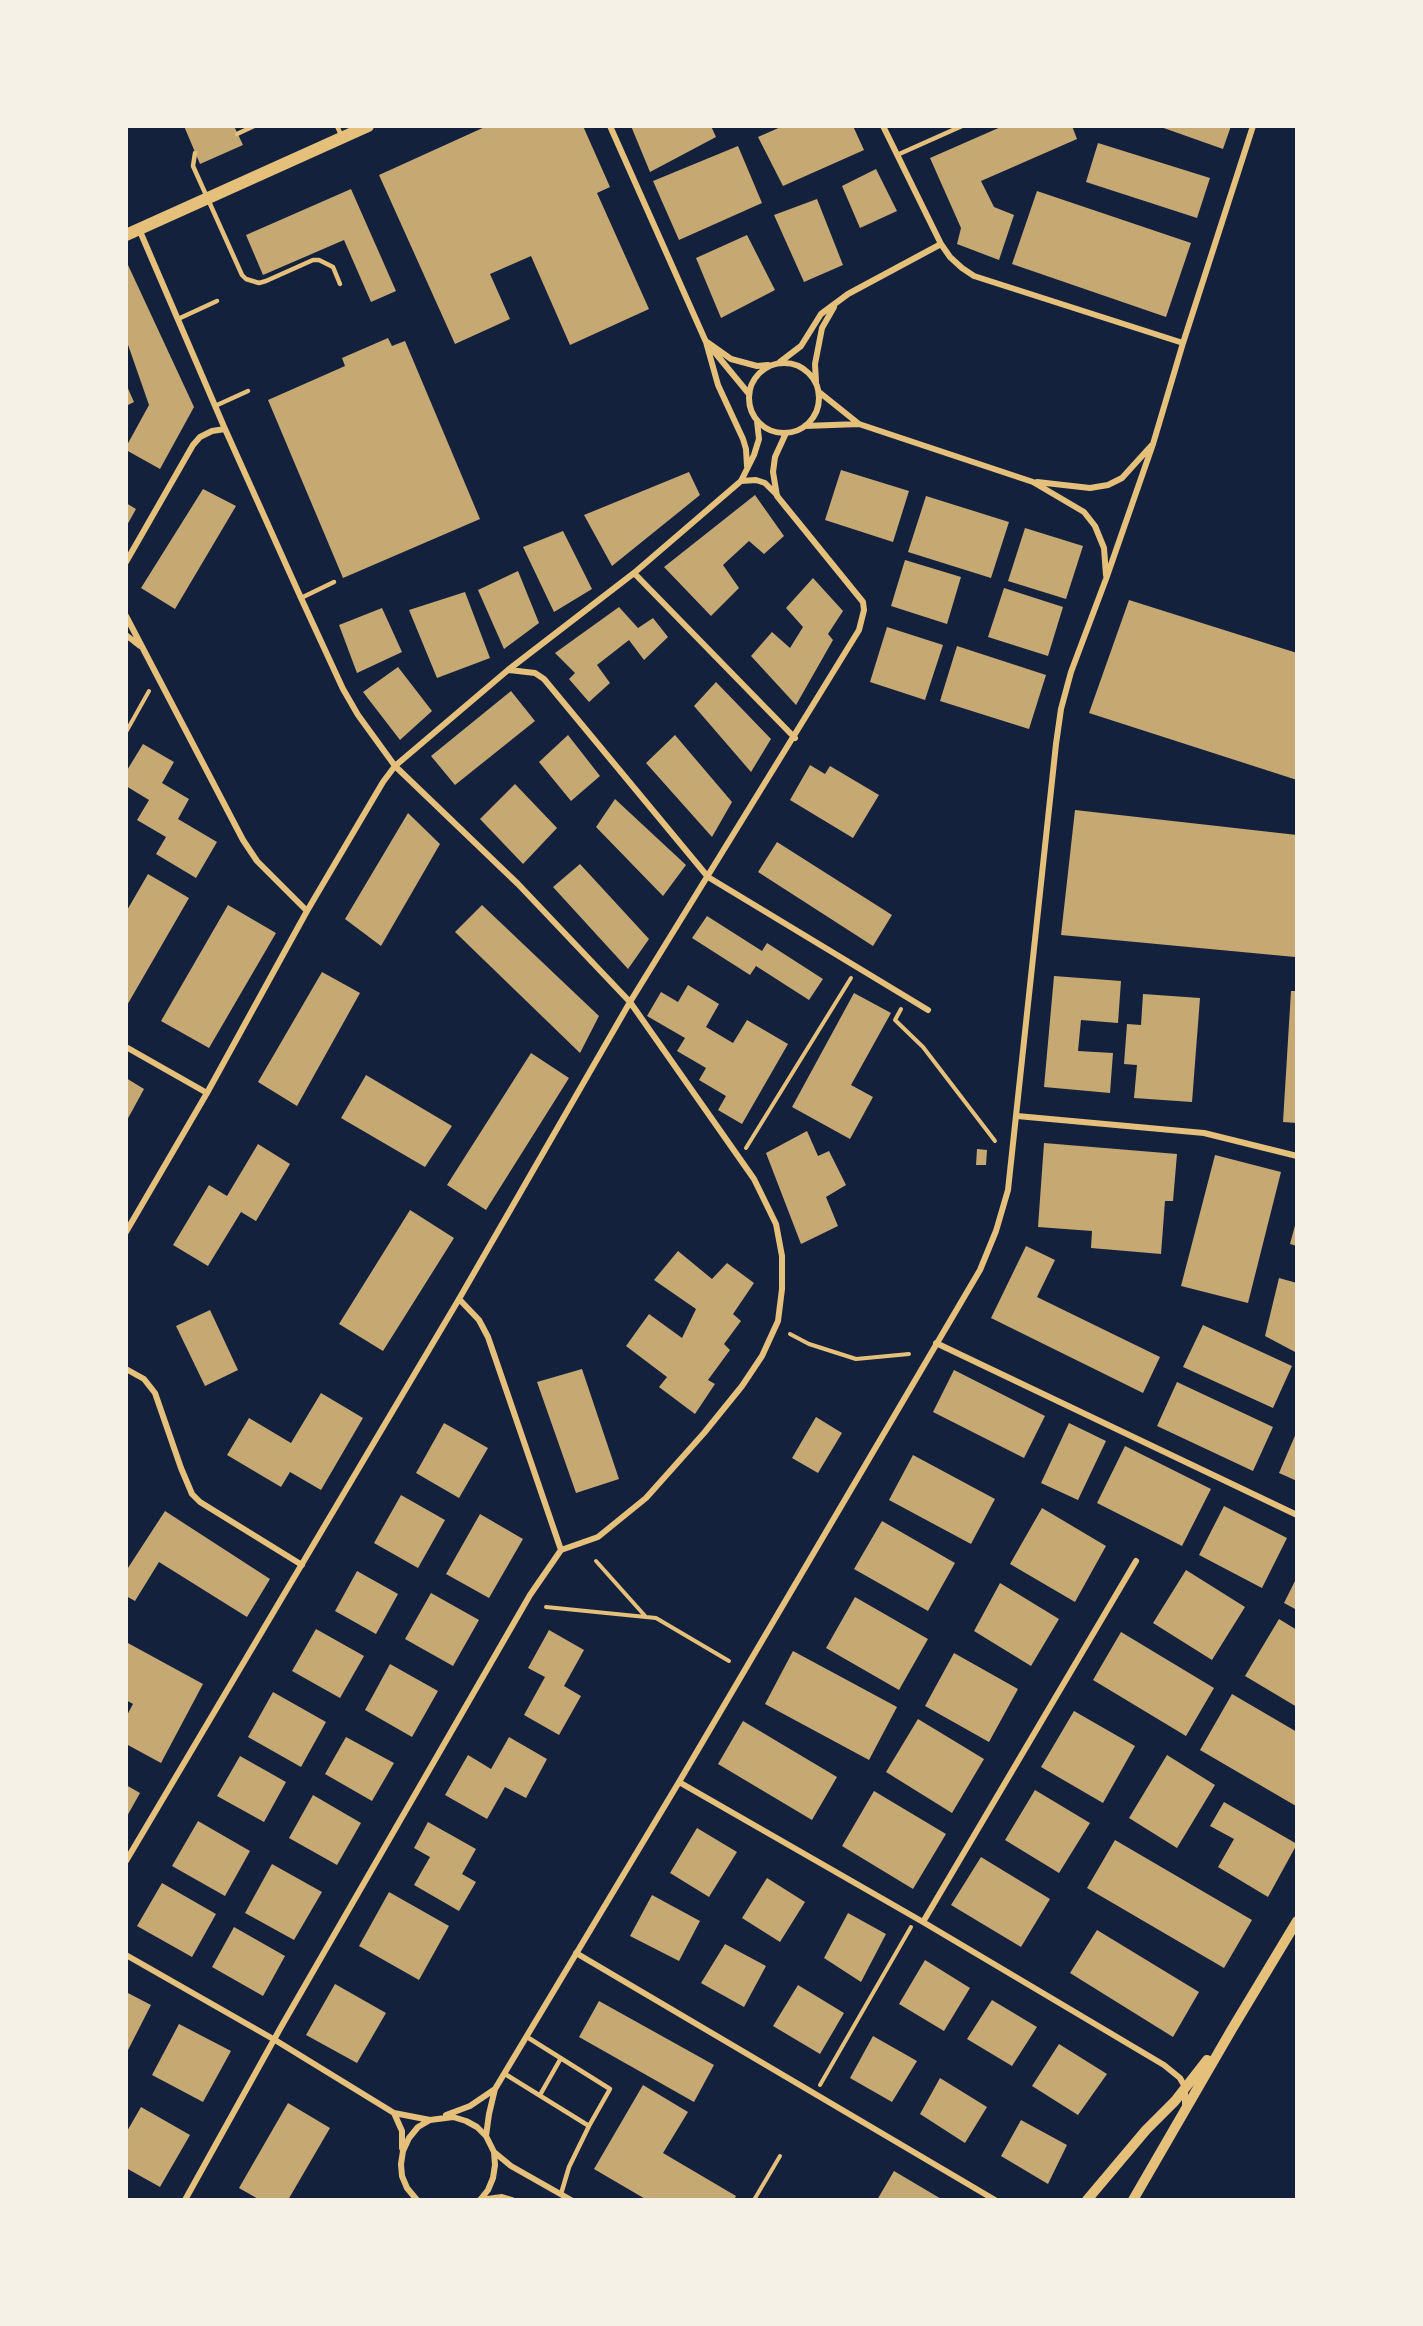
<!DOCTYPE html>
<style>
body{margin:0}
#map{position:relative;width:1423px;height:2326px;overflow:hidden;background:#14213d;font-family:Ubuntu,sans-serif}
canvas{display:block}
.frame{position:absolute;inset:0;border:128px solid #f6f1e7;pointer-events:none}
</style>
<div id="map">
<canvas width="1423" height="2326"></canvas>
<div class="frame"></div>
</div>
<script>
const g = document.querySelector('canvas').getContext('2d');
g.lineJoin = 'round';
function paint(path, color) {
  g.fillStyle = color;
  g.fill(path, 'evenodd');
}
function poly(rows) {
  const path = new Path2D();
  for (const r of rows) {
    if (r.length === 3) {
      path.moveTo(r[0] + r[2], r[1]);
      path.arc(r[0], r[1], r[2], 0, 2 * Math.PI);
      continue;
    }
    path.moveTo(r[0], r[1]);
    for (let i = 2; i < r.length; i += 2) path.lineTo(r[i], r[i + 1]);
  }
  return path;
}
function strokePath(path, color, width, dash) {
  g.strokeStyle = color;
  g.lineWidth = width;
  g.lineCap = dash ? 'butt' : 'round';
  g.setLineDash(dash || []);
  g.stroke(path);
}
const building = poly([
 [184,126,234,126,243,145,200,164],
 [487,126,583,126,610,187,597,193,649,309,570,345,531,256,490,274,510,319,455,344,379,175],
 [631,126,711,126,716,137,650,172],
 [783,126,853,126,864,150,783,186,758,137],
 [1003,126,1072,126,1077,139,981,181,994,207,1014,215,999,260,957,244,961,228,930,158],
 [1158,126,1231,126,1223,149],
 [1098,143,1210,178,1197,218,1086,182],
 [738,146,762,203,679,240,653,181],
 [876,169,897,211,860,228,842,186],
 [351,189,396,291,371,302,344,240,263,275,246,235],
 [1037,191,1191,243,1166,317,1012,264],
 [817,199,843,265,804,282,774,215],
 [747,235,775,290,721,318,696,258],
 [128,265,194,407,160,469,126,450,126,447,149,405,126,339,126,266],
 [388,338,392,346,405,341,480,519,343,578,268,400,345,366,342,358],
 [126,384,134,402,126,406],
 [841,470,909,491,893,542,825,520],
 [689,472,700,495,612,566,584,515],
 [203,489,236,506,175,609,141,588],
 [755,495,784,536,764,554,749,541,723,565,739,588,711,616,664,567],
 [926,496,1009,522,991,578,908,552],
 [126,503,136,509,126,527],
 [1025,528,1083,546,1066,599,1008,581],
 [563,531,592,589,554,612,523,547],
 [905,560,961,577,947,624,891,606],
 [518,571,539,623,504,649,478,590],
 [813,578,843,611,828,634,833,640,796,705,751,656,772,632,790,648,803,627,786,608],
 [1004,588,1063,607,1048,656,988,637],
 [465,592,490,658,437,678,409,610],
 [1129,600,1297,653,1297,780,1089,713],
 [619,607,638,628,653,618,668,637,644,660,629,640,597,665,610,683,589,702,569,679,575,673,555,653],
 [382,608,402,652,357,673,339,625],
 [887,627,943,645,925,700,870,682],
 [957,646,1046,675,1029,729,940,701],
 [398,667,432,711,400,740,363,692],
 [716,682,771,739,751,772,694,706],
 [511,691,535,721,455,785,431,756],
 [568,735,600,776,571,801,539,762],
 [675,735,732,802,712,837,646,763],
 [143,744,174,762,162,783,189,799,178,819,217,842,196,878,156,854,166,837,137,820,149,800,126,786,126,772],
 [810,765,825,774,830,766,879,795,853,838,790,800],
 [515,784,557,828,523,864,480,819],
 [615,799,686,865,663,896,596,827],
 [1075,810,1297,835,1297,940,1295,957,1061,935],
 [408,813,440,844,381,946,345,919],
 [777,842,892,915,873,946,758,872],
 [580,864,649,939,628,969,553,887],
 [148,874,189,898,126,1007,126,912],
 [228,905,276,933,209,1048,161,1021],
 [482,905,599,1016,580,1053,455,932],
 [707,916,762,951,767,943,823,979,809,1000,756,966,750,975,692,938],
 [322,972,360,993,297,1106,258,1082],
 [1054,976,1121,981,1118,1023,1081,1020,1078,1051,1113,1053,1110,1093,1044,1087],
 [688,985,719,1004,706,1027,733,1043,747,1020,788,1044,742,1124,718,1110,726,1096,699,1080,706,1068,677,1051,685,1038,647,1016,661,992,678,1002],
 [1291,991,1297,991,1297,1123,1283,1122],
 [854,993,891,1013,851,1085,873,1097,850,1139,792,1107],
 [1143,994,1200,998,1192,1102,1134,1098,1137,1065,1124,1064,1127,1024,1141,1025],
 [531,1053,569,1078,486,1210,447,1185],
 [366,1075,452,1126,425,1167,341,1118],
 [126,1078,144,1089,126,1122],
 [807,1131,818,1156,829,1151,846,1185,826,1197,838,1226,801,1244,766,1153],
 [1044,1143,1177,1154,1173,1201,1165,1201,1161,1254,1091,1248,1092,1231,1038,1227],
 [258,1144,290,1164,256,1221,241,1212,208,1266,173,1245,209,1185,227,1196],
 [977,1149,987,1150,986,1165,976,1165],
 [1215,1155,1281,1172,1248,1303,1181,1286],
 [410,1210,454,1238,383,1351,339,1324],
 [1297,1218,1297,1246,1290,1244],
 [1026,1246,1055,1260,1037,1297,1160,1357,1143,1393,991,1318],
 [678,1251,712,1279,727,1263,754,1283,733,1314,741,1321,724,1344,730,1350,708,1380,715,1384,695,1414,659,1387,667,1377,626,1346,649,1314,682,1338,696,1309,654,1280],
 [1279,1278,1297,1283,1297,1353,1265,1336],
 [210,1310,238,1370,205,1386,176,1326],
 [1203,1325,1292,1366,1273,1408,1183,1367],
 [582,1369,619,1479,576,1493,537,1382],
 [954,1370,1045,1416,1024,1458,933,1412],
 [1177,1382,1273,1427,1253,1471,1157,1426],
 [321,1393,363,1418,321,1490,290,1472,281,1487,227,1455,249,1418,291,1443],
 [816,1417,842,1433,818,1473,792,1458],
 [444,1423,488,1448,459,1498,416,1473],
 [1069,1423,1106,1441,1078,1500,1041,1483],
 [1297,1431,1297,1481,1279,1473],
 [1125,1446,1211,1489,1182,1546,1097,1503],
 [913,1455,995,1499,971,1544,889,1500],
 [401,1495,445,1520,418,1568,374,1543],
 [1224,1506,1287,1538,1262,1588,1199,1555],
 [1042,1508,1106,1546,1075,1602,1010,1564],
 [165,1511,270,1579,247,1617,159,1562,135,1601,126,1596,126,1571],
 [480,1514,523,1539,489,1598,446,1574],
 [882,1521,955,1563,928,1611,854,1569],
 [1186,1570,1245,1607,1212,1660,1153,1623],
 [357,1571,398,1594,376,1634,335,1611],
 [1297,1577,1297,1610,1284,1603],
 [1000,1583,1059,1619,1031,1666,974,1631],
 [431,1593,479,1620,453,1666,405,1639],
 [855,1597,928,1639,899,1690,826,1648],
 [1279,1619,1297,1630,1297,1707,1245,1676],
 [316,1629,364,1656,340,1698,292,1671],
 [549,1630,584,1650,564,1686,581,1696,559,1735,524,1715,545,1677,528,1668],
 [1121,1632,1214,1688,1186,1736,1093,1680],
 [126,1642,203,1684,161,1763,126,1744,126,1717,133,1704,126,1700],
 [793,1651,897,1707,869,1760,765,1704],
 [954,1653,1018,1689,989,1742,925,1706],
 [390,1664,438,1691,412,1737,365,1710],
 [273,1692,326,1722,301,1767,248,1737],
 [1232,1694,1297,1732,1296,1806,1200,1750],
 [1074,1711,1135,1746,1103,1803,1041,1767],
 [918,1719,984,1759,952,1813,886,1772],
 [743,1721,837,1777,812,1820,718,1764],
 [346,1737,394,1763,372,1801,325,1774],
 [509,1737,547,1759,526,1798,505,1787,487,1819,445,1795,468,1755,491,1769],
 [1167,1755,1215,1785,1177,1848,1129,1818],
 [240,1756,286,1782,264,1822,217,1796],
 [126,1785,140,1793,126,1818],
 [1035,1790,1090,1823,1059,1873,1005,1840],
 [874,1791,946,1834,913,1889,842,1846],
 [313,1795,361,1823,337,1865,289,1838],
 [1224,1802,1297,1844,1268,1897,1218,1867,1234,1839,1210,1826],
 [198,1821,250,1851,225,1896,172,1866],
 [428,1822,476,1849,462,1874,476,1882,459,1911,414,1885,430,1857,414,1848],
 [697,1828,737,1852,709,1897,670,1873],
 [1115,1840,1252,1920,1224,1968,1087,1888],
 [981,1857,1050,1899,1021,1947,951,1905],
 [272,1864,322,1892,294,1940,245,1913],
 [767,1878,805,1902,780,1942,742,1918],
 [162,1883,216,1914,192,1957,137,1926],
 [389,1892,449,1926,419,1980,359,1946],
 [652,1895,700,1921,679,1961,630,1936],
 [848,1913,886,1934,861,1982,824,1958],
 [234,1927,285,1956,263,1996,212,1967],
 [1097,1930,1199,1992,1173,2037,1070,1973],
 [725,1944,766,1966,744,2007,701,1983],
 [925,1960,970,1988,944,2031,899,2004],
 [335,1984,386,2013,357,2063,306,2035],
 [798,1985,844,2013,820,2054,773,2026],
 [126,1992,151,2005,126,2054],
 [992,2000,1037,2027,1012,2066,967,2039],
 [599,2001,714,2065,694,2102,579,2037],
 [179,2024,231,2051,203,2102,152,2075],
 [873,2036,917,2061,892,2102,850,2078],
 [1059,2044,1107,2074,1078,2115,1032,2086],
 [940,2078,987,2107,965,2143,920,2114],
 [643,2085,688,2112,663,2153,736,2196,734,2200,647,2200,594,2169],
 [288,2103,330,2128,288,2200,260,2200,239,2188],
 [141,2107,190,2135,160,2187,126,2168,126,2133],
 [1021,2120,1067,2145,1048,2184,1001,2156],
 [894,2171,943,2200,877,2200]
]);
const path = poly([
 [126,732,149,691],
 [901,1009,895,1020,923,1047,995,1141],
 [746,1148,851,978],
 [790,1334,809,1344,856,1359,909,1354],
 [596,1561,646,1617],
 [546,1607,656,1618,729,1661],
 [820,2085,911,1927],
 [754,2200,780,2156]
]);
const service = poly([
 [337,126,342,137],
 [237,134,254,126],
 [195,153,193,166,242,275,246,279,259,283,266,281,313,260,319,260,333,267,340,284],
 [897,155,962,126],
 [178,319,217,301],
 [215,406,248,391],
 [301,598,334,582],
 [527,2037,610,2089,589,2126],
 [505,2074,589,2126,569,2167,561,2194],
 [540,2095,561,2058]
]);
const minor = poly([
 [610,126,706,342,718,385,743,439,746,449,747,466],
 [883,126,941,244,950,257,962,268,974,276,1183,343],
 [139,229,225,429,301,598,343,689,358,715,395,766,518,884,630,1002,754,1179,776,1224,782,1256,782,1289,778,1321,762,1356,742,1386,704,1433,646,1498,598,1537,561,1550],
 [707,342,731,359,757,366,768,365],
 [712,349,749,394],
 [780,362,801,346,821,314,848,294,941,244],
 [784,398,35],
 [816,382,815,364,822,328,834,307],
 [819,392,859,424],
 [805,426,859,424,1033,482,1084,512,1095,526,1104,548,1106,575],
 [741,481,756,480,765,483,777,495],
 [1037,482,1090,488,1108,485,1122,478,1151,446],
 [126,562,193,445,200,437,212,431,225,429],
 [634,573,795,738],
 [126,616,243,840,257,861,307,911],
 [126,635,140,646],
 [509,670,535,673,544,679,708,877,928,1010],
 [126,1047,207,1093],
 [1017,1116,1204,1133,1297,1156],
 [126,1232,207,1093,307,911,383,782,395,766,508,670,634,573,741,481,754,455,759,439,757,421],
 [459,1299,479,1320,488,1337,561,1550],
 [936,1343,1297,1515],
 [126,1369,144,1379,155,1393,181,1468,192,1494,200,1502,302,1565],
 [679,1782,923,1922,1164,2065,1180,2078,1185,2087,1185,2104],
 [126,1861,459,1299,630,1002,859,630,864,610,863,602,777,496,773,472,775,457,786,433],
 [923,1922,1136,1561],
 [576,1953,995,2200],
 [126,1955,275,2040,394,2113],
 [495,2089,679,1782,980,1270,996,1231,1008,1190,1056,744,1061,709,1071,672,1106,579,1153,444,1183,343,1253,126],
 [446,2115,470,2106,495,2089,489,2114,486,2136],
 [402,2148,402,2131,394,2113,430,2120],
 [494,2152,511,2166,571,2200],
 [185,2200,281,2027,530,1595,561,1550],
 [417,2200,407,2188,402,2176,401,2164,403,2151,409,2138,418,2127,430,2120,453,2117,466,2121,477,2127,486,2136,494,2152,495,2165,493,2178,488,2190,480,2200],
 [480,2200,502,2197,512,2200]
]);
const tertiary = poly([
 [1087,2200,1146,2130,1175,2101,1207,2060],
 [1133,2200,1232,2029,1297,1921]
]);
const secondary = poly([
 [126,235,368,126]
]);
paint(building, '#c6a872');
strokePath(path, '#e5c07b', 4);
strokePath(service, '#e5c07b', 4.5);
strokePath(minor, '#e5c07b', 6);
strokePath(tertiary, '#e5c07b', 10);
strokePath(secondary, '#e5c07b', 12);
</script>
